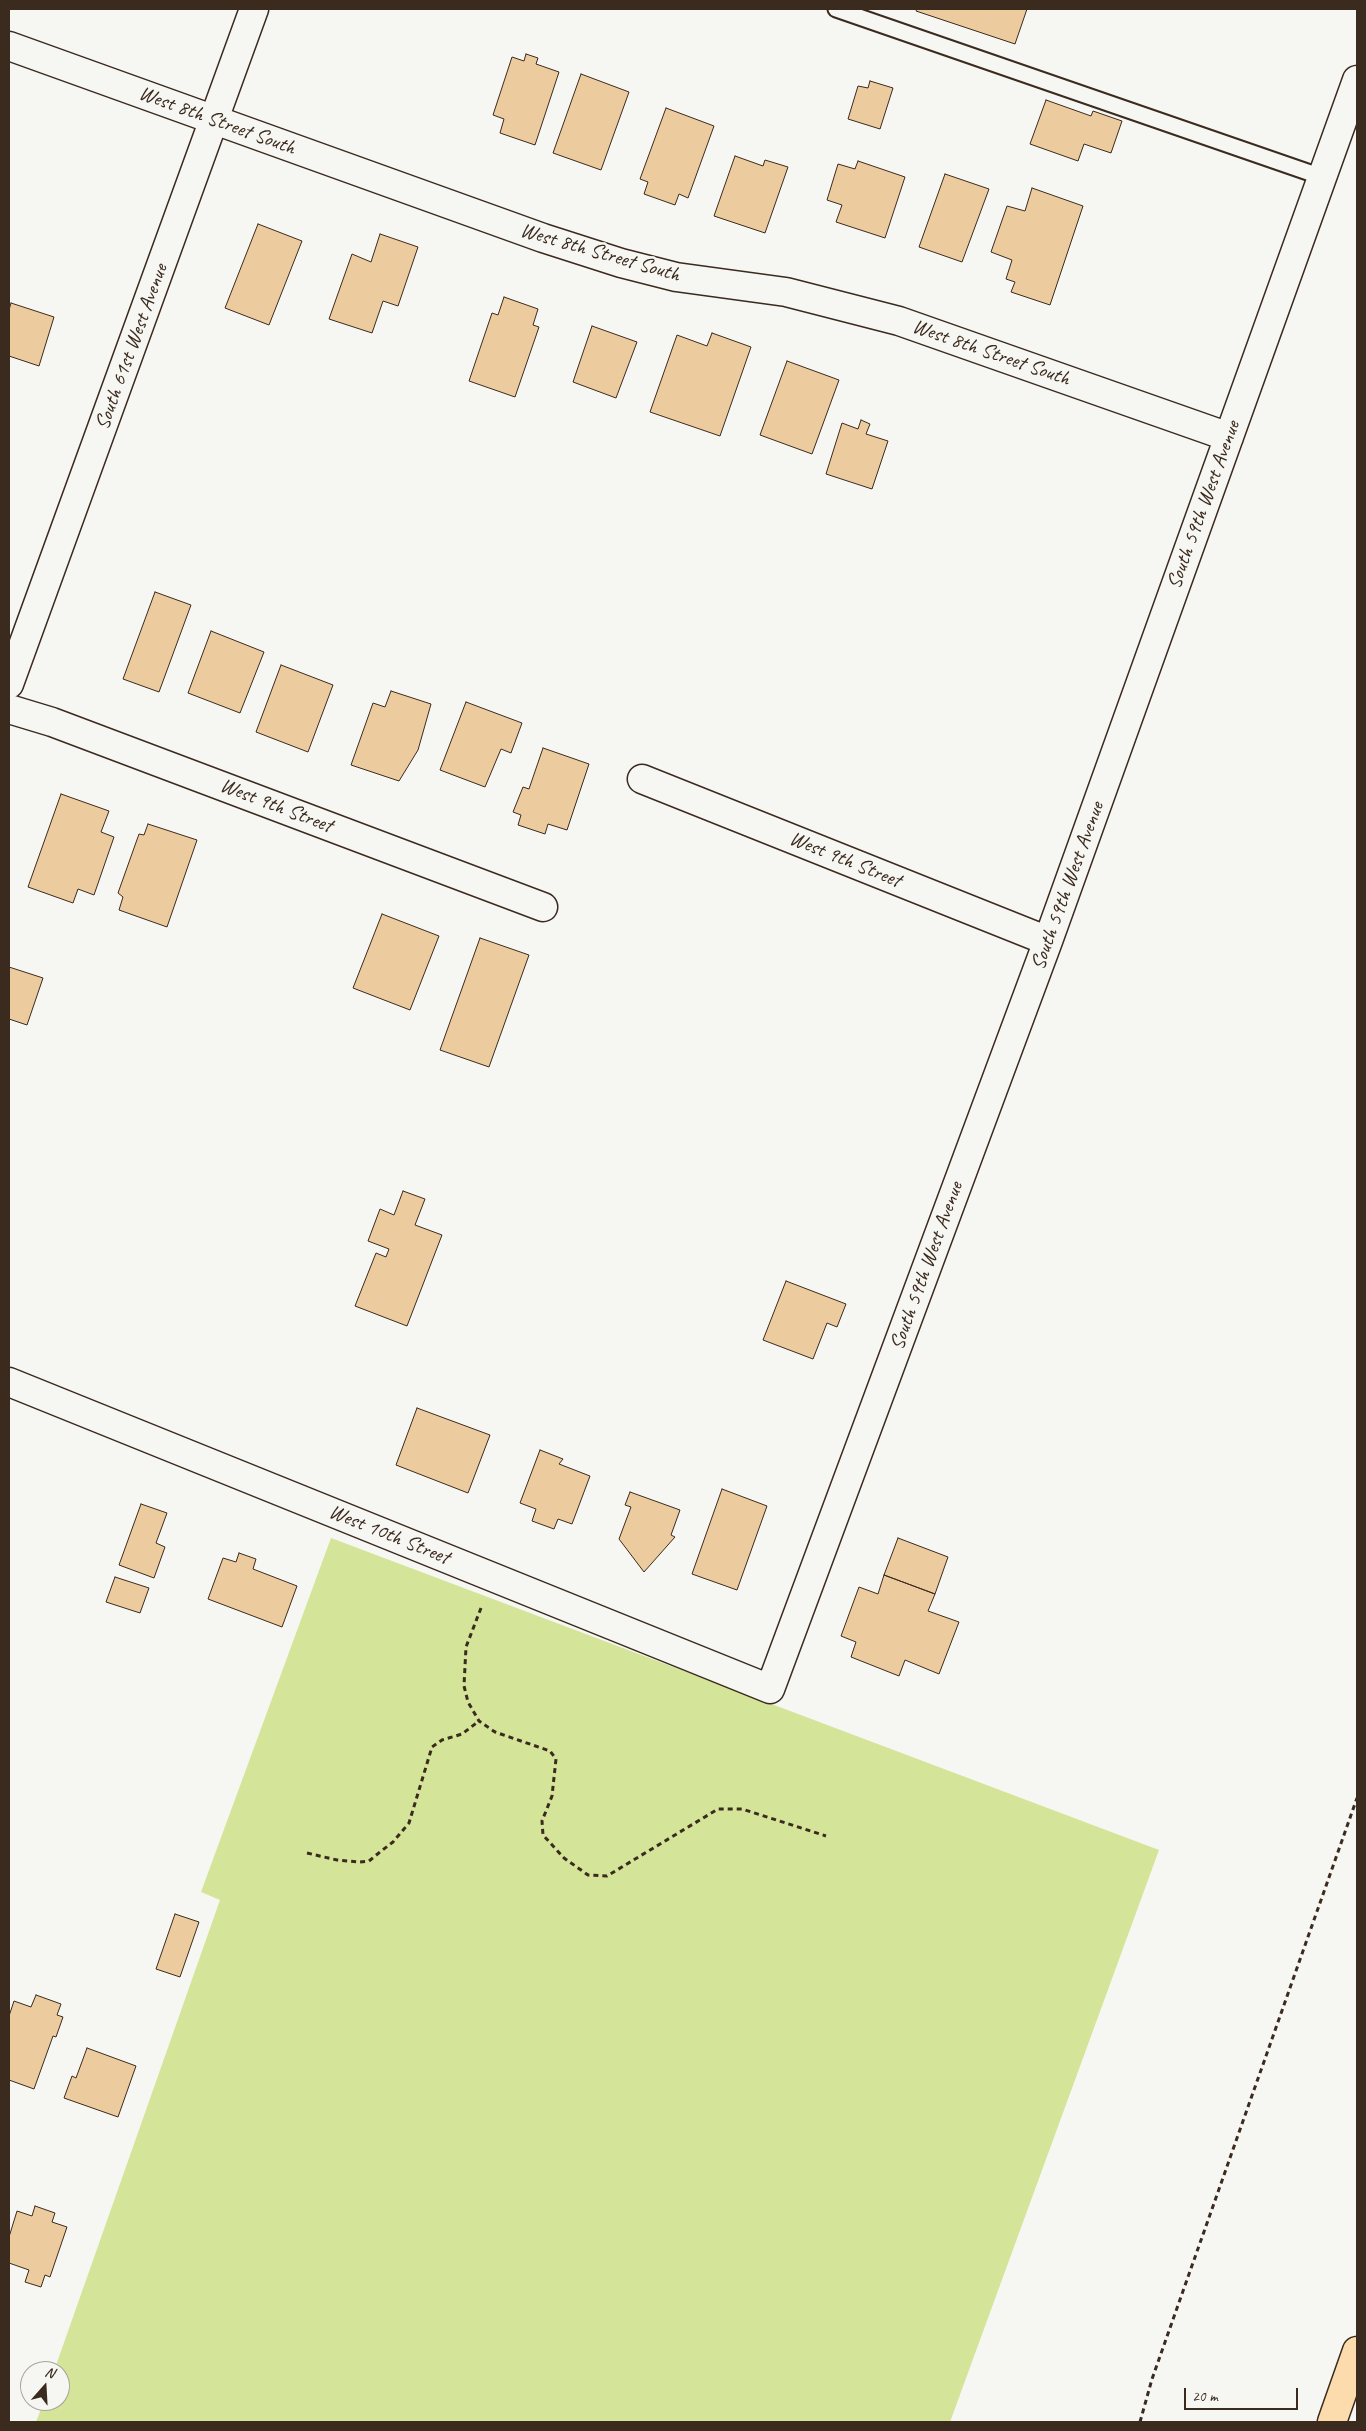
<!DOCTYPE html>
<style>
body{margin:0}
#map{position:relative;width:1366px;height:2431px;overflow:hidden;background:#f6f6f2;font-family:Caveat,sans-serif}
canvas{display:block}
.frame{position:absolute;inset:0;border:10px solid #3b2a1e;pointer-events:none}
.north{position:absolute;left:20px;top:2361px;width:50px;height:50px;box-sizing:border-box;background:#f6f6f2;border:1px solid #aba49d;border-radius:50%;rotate:19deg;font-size:14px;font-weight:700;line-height:20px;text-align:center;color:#3b2a1e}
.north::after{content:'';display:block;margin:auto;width:18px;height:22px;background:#3b2a1e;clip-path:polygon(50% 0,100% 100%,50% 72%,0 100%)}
.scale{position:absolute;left:1184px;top:2388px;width:114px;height:22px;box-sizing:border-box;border:2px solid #3b2a1e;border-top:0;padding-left:6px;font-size:15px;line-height:18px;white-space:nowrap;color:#3b2a1e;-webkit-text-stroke:4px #f6f6f2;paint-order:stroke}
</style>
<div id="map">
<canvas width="1366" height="2431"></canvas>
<div class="frame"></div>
<div class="north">N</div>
<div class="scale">20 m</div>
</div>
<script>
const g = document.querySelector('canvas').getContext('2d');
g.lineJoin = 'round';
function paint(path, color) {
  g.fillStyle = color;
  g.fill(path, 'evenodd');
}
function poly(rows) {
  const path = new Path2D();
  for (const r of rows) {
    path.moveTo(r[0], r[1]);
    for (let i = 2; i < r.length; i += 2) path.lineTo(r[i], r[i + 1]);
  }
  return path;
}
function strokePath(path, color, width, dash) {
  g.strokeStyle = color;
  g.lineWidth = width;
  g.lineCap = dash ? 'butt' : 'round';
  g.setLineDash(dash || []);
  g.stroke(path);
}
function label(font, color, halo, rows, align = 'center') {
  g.font = font + ' Caveat,sans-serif';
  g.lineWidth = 5;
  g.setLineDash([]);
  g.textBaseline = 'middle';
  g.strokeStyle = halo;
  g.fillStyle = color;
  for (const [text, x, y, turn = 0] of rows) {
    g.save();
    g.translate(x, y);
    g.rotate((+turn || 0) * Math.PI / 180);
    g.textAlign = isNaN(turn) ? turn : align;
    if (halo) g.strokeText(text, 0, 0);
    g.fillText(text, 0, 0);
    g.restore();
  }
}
const green = poly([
 [331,1538,1159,1850,950,2422,36,2422,44,2401,60,2401,60,2371,54,2371,220,1900,201,1892]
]);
const building = poly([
 [917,9,1027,9,1015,44,916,11,917,9],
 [526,54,538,58,536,64,559,72,535,145,500,133,504,119,493,115,512,57,524,61,526,54],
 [581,74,629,92,601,170,553,153,581,74],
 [870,81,893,88,880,129,848,119,858,86,868,88,870,81],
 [1046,100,1091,116,1093,111,1122,121,1111,153,1084,144,1078,161,1030,144,1046,100],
 [666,108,714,126,688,198,679,194,675,205,644,194,648,182,640,179,666,108],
 [735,156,763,166,765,160,788,167,765,233,714,216,735,156],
 [858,161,905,177,885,238,836,222,842,205,827,200,838,164,855,169,858,161],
 [945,174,989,189,962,262,919,247,945,174],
 [1032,188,1083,206,1050,305,1011,292,1015,282,1006,279,1012,260,991,252,1007,206,1025,211,1032,188],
 [258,224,302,241,269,325,225,308,258,224],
 [380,234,418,247,398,306,383,301,372,333,329,319,352,254,371,262,380,234],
 [504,297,538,309,533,325,539,327,515,397,469,381,492,313,498,315,504,297],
 [11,303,54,317,39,366,9,356,9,310,11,303],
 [592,326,637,342,616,398,573,382,592,326],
 [712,333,751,347,720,436,650,412,677,335,707,346,712,333],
 [787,361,839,380,812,454,760,435,787,361],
 [861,420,870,424,866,434,888,441,872,489,826,474,842,423,858,429,861,420],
 [155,592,191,605,159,692,123,679,155,592],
 [211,631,264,652,240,713,188,693,211,631],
 [281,665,333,685,308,752,256,732,281,665],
 [391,691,431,704,418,750,399,781,351,765,373,703,385,707,391,691],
 [466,702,522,723,511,753,501,749,485,787,440,770,466,702],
 [543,748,589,764,567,830,548,824,545,834,518,825,521,815,513,812,523,787,529,789,543,748],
 [61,794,109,811,101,832,114,837,94,895,78,889,73,903,28,887,61,794],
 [148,824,197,840,167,927,119,910,123,897,118,893,139,834,144,835,148,824],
 [382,914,439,936,410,1010,353,988,382,914],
 [480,938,529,955,489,1067,440,1050,480,938],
 [9,967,43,978,27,1025,9,1019,9,967],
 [403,1191,425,1199,415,1225,442,1235,407,1326,355,1306,376,1253,386,1257,389,1249,368,1241,380,1209,394,1215,403,1191],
 [786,1281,846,1304,837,1327,827,1323,813,1359,763,1340,786,1281],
 [417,1408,490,1435,468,1493,396,1465,417,1408],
 [540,1450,563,1459,559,1464,590,1476,572,1524,558,1519,554,1529,532,1521,536,1509,520,1503,540,1450],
 [722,1489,767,1506,737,1590,692,1574,722,1489],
 [630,1492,680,1510,671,1535,675,1537,644,1572,619,1539,631,1507,625,1505,630,1492],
 [141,1504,167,1513,156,1543,165,1547,154,1578,119,1565,141,1504],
 [898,1538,948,1557,935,1594,884,1575,898,1538],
 [239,1553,256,1559,253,1569,297,1586,282,1627,208,1599,223,1558,236,1562,239,1553],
 [884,1575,935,1594,928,1611,959,1622,939,1674,905,1660,899,1676,851,1657,856,1642,841,1636,859,1587,878,1594,884,1575],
 [115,1577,149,1588,140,1613,106,1602,115,1577],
 [175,1914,199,1922,180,1977,156,1969,175,1914],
 [36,1995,61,2004,57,2015,63,2017,56,2037,53,2036,34,2089,9,2080,9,2016,14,2001,31,2007,36,1995],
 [87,2048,136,2066,118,2117,64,2098,72,2076,76,2078,87,2048],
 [35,2206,55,2213,52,2222,67,2227,50,2277,45,2275,41,2287,25,2282,29,2270,9,2263,9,2237,17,2211,32,2216,35,2206]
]);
const path = poly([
 [481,1608,466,1647,464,1686,468,1702,479,1721,495,1732,550,1751,556,1759,552,1796,542,1821,543,1835,564,1858,588,1875,607,1876,718,1809,742,1809,826,1836],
 [307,1853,337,1860,359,1862,369,1861,380,1852,393,1842,409,1823,432,1747,442,1740,462,1734,479,1721],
 [1140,2422,1152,2379,1357,1798]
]);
const service = poly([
 [836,9,1322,177]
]);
const minor = poly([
 [9,46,543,238,621,263,676,277,786,292,899,321,1229,437],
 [9,684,254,9],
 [9,709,52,722,543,907],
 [642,779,1048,941],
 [9,1382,770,1689,1048,941,1357,80]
]);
const motorway = poly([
 [1332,2422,1357,2351]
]);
const streetNames = [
 ["West 8th Street South",217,121,20],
 ["West 8th Street South",600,253,16],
 ["South 61st West Avenue",132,347,-70],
 ["West 8th Street South",991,353,19],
 ["South 59th West Avenue",1204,505,-70],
 ["West 9th Street",276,806,21],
 ["West 9th Street",845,860,22],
 ["South 59th West Avenue",1068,886,-70],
 ["South 59th West Avenue",927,1266,-70],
 ["West 10th Street",389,1535,22]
];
paint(green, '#d4e498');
paint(building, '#eccb9e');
strokePath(building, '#3b2a1e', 1);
strokePath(service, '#3b2a1e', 19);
strokePath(minor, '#3b2a1e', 31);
strokePath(motorway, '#3b2a1e', 31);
strokePath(path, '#3b2a1e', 3, [5, 4]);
strokePath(service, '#f6f6f2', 15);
strokePath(minor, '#f6f6f2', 28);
strokePath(motorway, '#fcdcac', 28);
label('21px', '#3b2a1e', '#f6f6f2', streetNames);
</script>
